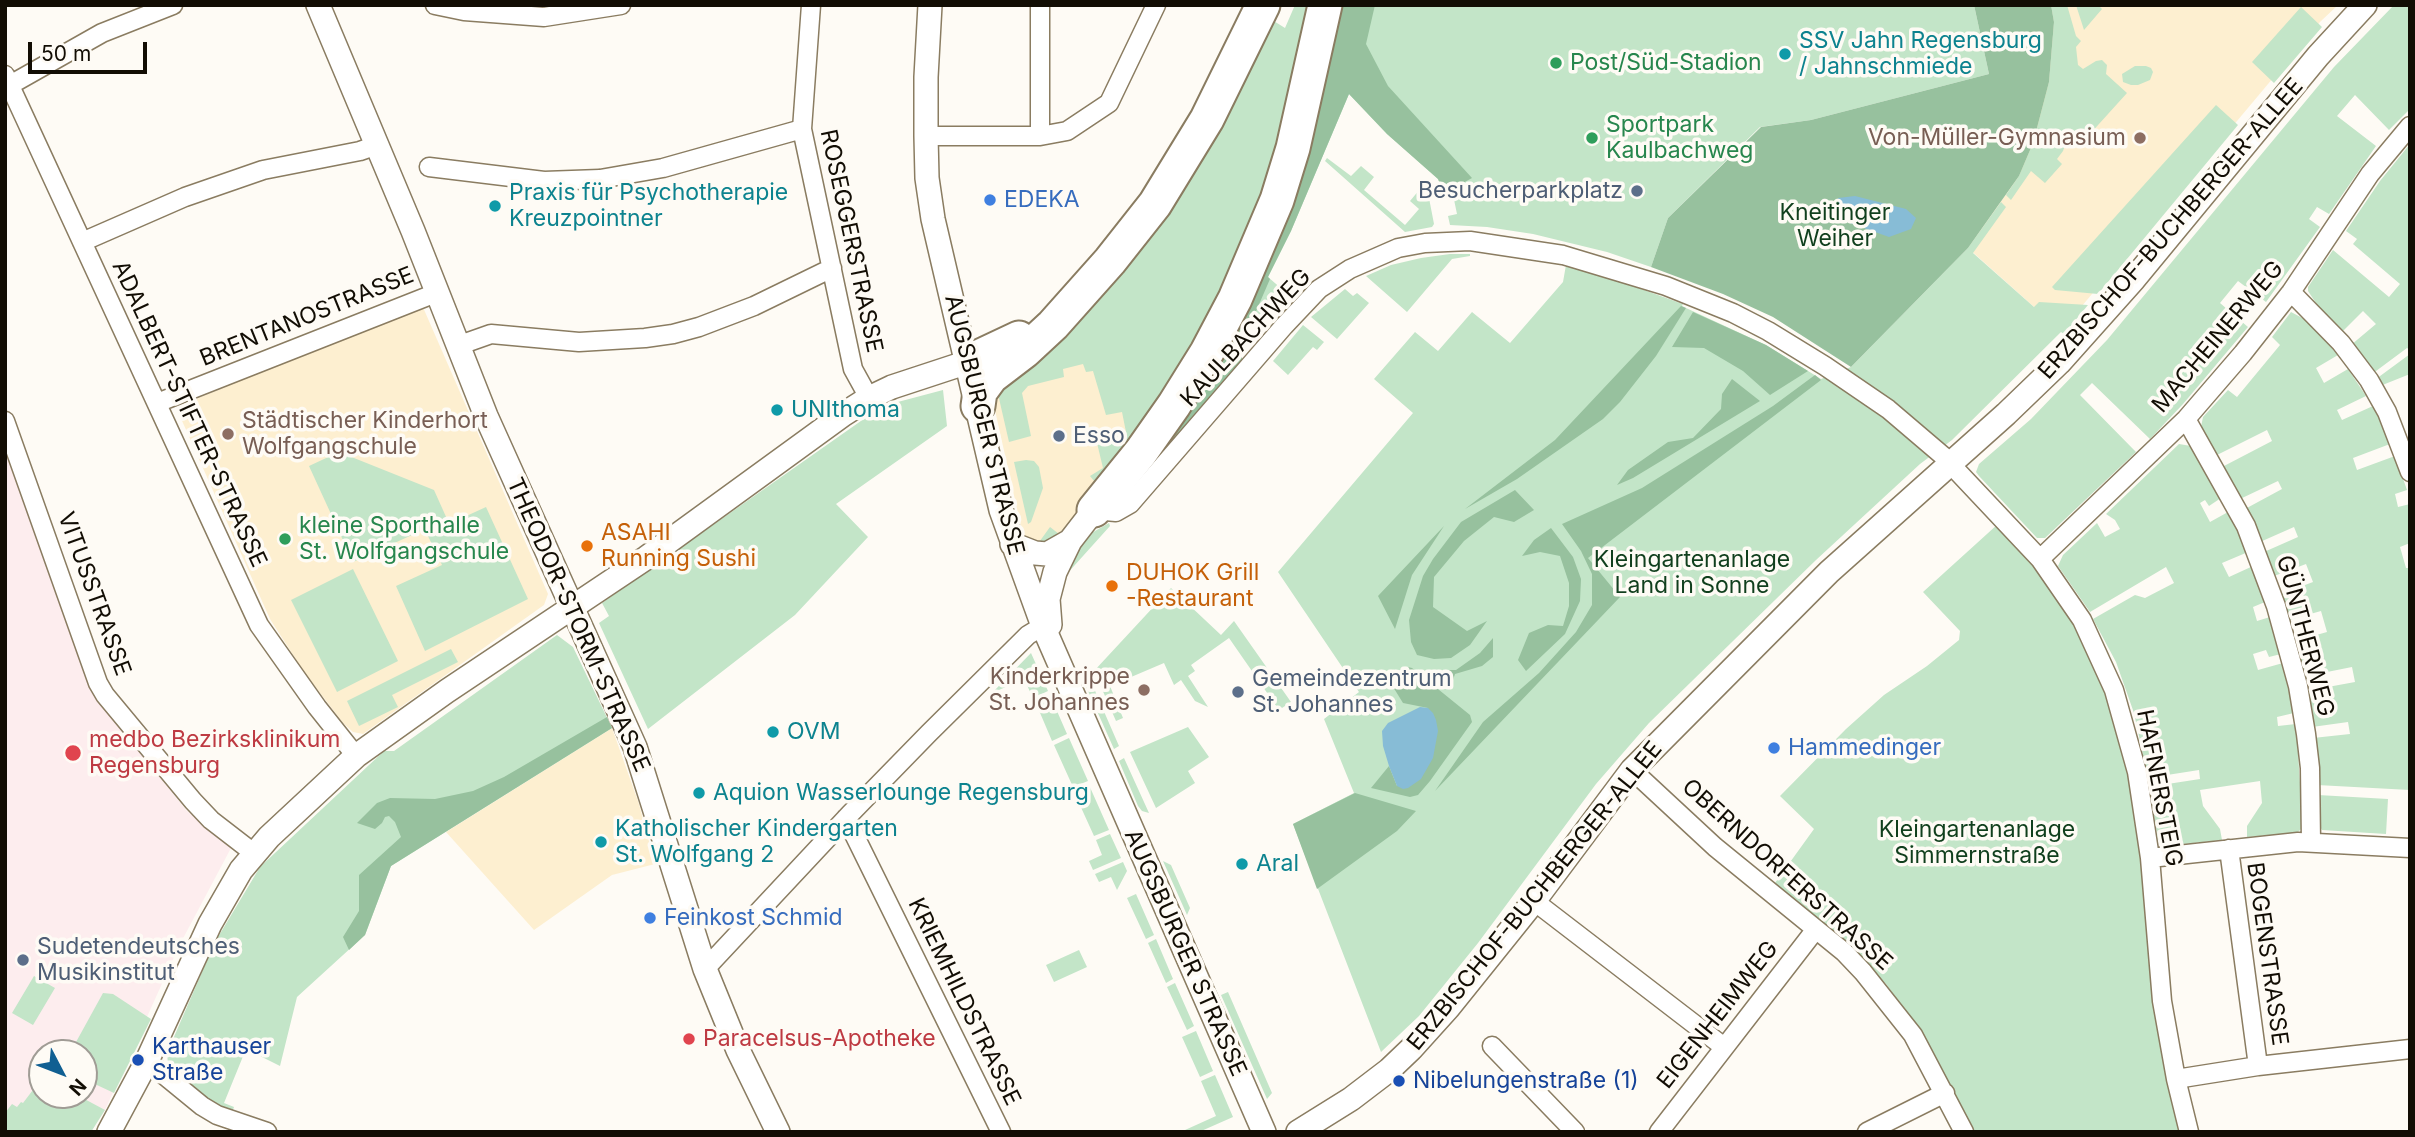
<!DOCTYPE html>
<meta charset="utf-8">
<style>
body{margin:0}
#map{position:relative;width:2415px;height:1137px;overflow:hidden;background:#fefbf5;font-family:Inter,sans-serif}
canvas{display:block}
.frame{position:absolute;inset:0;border:7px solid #120d04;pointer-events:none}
.north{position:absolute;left:28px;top:1039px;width:70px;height:70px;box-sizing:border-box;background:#fefbf5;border:2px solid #a09c95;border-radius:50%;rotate:132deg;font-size:19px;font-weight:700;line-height:28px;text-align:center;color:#120d04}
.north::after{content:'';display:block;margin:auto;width:24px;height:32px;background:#105f92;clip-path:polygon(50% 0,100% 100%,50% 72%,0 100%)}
.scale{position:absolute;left:28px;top:42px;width:119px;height:32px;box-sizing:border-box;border:4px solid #120d04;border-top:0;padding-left:9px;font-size:21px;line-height:24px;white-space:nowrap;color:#120d04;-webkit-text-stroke:5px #fefbf5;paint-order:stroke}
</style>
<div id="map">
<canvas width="2415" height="1137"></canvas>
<div class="frame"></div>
<div class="north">N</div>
<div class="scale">50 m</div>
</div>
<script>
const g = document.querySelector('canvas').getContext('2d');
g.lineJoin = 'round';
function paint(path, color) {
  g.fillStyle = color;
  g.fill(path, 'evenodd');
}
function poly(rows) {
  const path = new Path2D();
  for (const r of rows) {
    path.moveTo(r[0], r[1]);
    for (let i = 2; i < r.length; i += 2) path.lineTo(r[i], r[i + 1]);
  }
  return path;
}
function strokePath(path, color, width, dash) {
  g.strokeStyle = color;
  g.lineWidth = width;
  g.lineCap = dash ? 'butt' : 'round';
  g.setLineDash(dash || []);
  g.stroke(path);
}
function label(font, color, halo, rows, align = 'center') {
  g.font = font + ' Inter,sans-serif';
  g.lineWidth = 7;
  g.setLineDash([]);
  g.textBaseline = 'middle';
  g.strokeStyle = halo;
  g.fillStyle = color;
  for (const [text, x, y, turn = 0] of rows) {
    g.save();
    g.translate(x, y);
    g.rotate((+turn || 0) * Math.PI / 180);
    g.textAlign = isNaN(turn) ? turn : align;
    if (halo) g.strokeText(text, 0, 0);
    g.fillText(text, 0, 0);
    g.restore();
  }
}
const built = poly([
 [2051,5,2338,5,2320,22,2061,331,1968,248,2019,176,2049,82,2054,22],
 [422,305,548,594,544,605,363,734,353,732,343,723,304,672,270,619,179,414,184,404],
 [1109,350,1141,440,1051,547,1024,540,990,388],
 [612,728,639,804,655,864,612,875,534,930,446,832]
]);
const medical = poly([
 [5,438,94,696,186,810,231,848,179,946,105,1110,91,1132,5,1132],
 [42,1053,84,1053,84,1095,42,1095]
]);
const green = poly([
 [1295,5,1314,5,1289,118,1272,181,1249,248,1221,314,1162,410,1104,488,1059,540,1039,548,1037,545,1050,527,1059,534,1099,487,1090,476,1103,468,1097,443,1113,440,1113,435,1126,432,1122,412,1106,415,1093,371,1086,372,1083,364,1063,369,1064,377,1028,386,1022,393,1031,436,1009,442,998,394,999,378,1028,359,1060,329,1115,268,1166,200,1199,150,1228,103,1269,18,1285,28],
 [1336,5,1974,5,1989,74,1811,120,1760,127,1668,218,1651,267,1607,252,1533,234,1487,227,1450,225,1448,216,1457,214,1452,190,1443,191,1438,179,1387,134,1349,94,1291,231,1268,277,1291,297,1274,317,1254,316,1243,324,1238,338,1242,354,1141,485,1155,452,1186,406],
 [2051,5,2067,5,2076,36,2081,41,2076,47,2078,65,2083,69,2096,61,2102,60,2107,65,2106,74,2127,93,2089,135,2083,130,2078,135,2067,140,2063,151,2057,159,2062,164,2045,183,2031,171,2011,200,2006,195,2019,176,2033,143,2049,82,2054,22],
 [2076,5,2098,5,2102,9,2084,30],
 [2394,5,2410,5,2410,109,2389,130,2355,95,2337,116,2376,146,2329,214,2317,207,2309,219,2320,227,2266,302,2238,281,2220,303,2248,327,2183,404,2150,439,2092,383,2080,395,2136,452,2045,538,2037,538,1979,476,1976,472,1979,464,2031,419,2107,340,2334,67],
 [2301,7,2322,27,2274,83,2252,62],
 [2135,66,2146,66,2151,68,2153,72,2150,80,2138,85,2131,85,2123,82,2122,74],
 [2216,105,2238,125,2098,294,2055,290,2052,287],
 [2410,144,2410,350,2407,348,2372,374,2351,345,2376,324,2363,311,2341,333,2320,309,2308,291,2308,287,2333,250,2389,297,2400,284,2353,244,2357,239,2346,231,2380,181],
 [1327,158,1351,176,1361,166,1374,177,1364,190,1405,225,1419,209,1410,201,1420,189,1429,198,1434,224,1432,227,1405,232,1325,161],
 [2001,202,2006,207,1973,253,2034,307,2039,302,2088,305,2064,334,2061,332,1952,440,1920,464,1816,560,1649,723,1596,784,1478,943,1419,1016,1381,1052,1293,824,1354,793,1324,719,1359,692,1278,572,1413,413,1374,379,1415,332,1438,351,1472,312,1510,343,1563,282,1566,265,1591,271,1683,304,1682,306,1686,308,1766,345,1821,379,1851,367,1968,248],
 [1450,254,1470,254,1470,256,1452,259,1407,312,1366,276,1391,265,1421,258],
 [1345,289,1353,296,1357,293,1369,303,1337,339,1311,317],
 [2291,312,2308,321,2338,355,2316,368,2324,383,2348,369,2366,396,2337,410,2342,420,2373,406,2381,422,2390,444,2353,458,2357,470,2395,456,2407,490,2395,494,2398,507,2410,504,2410,543,2400,547,2406,568,2410,568,2410,790,2317,785,2313,738,2350,734,2348,722,2312,727,2306,691,2355,682,2352,667,2302,677,2295,641,2327,632,2321,611,2289,620,2281,594,2313,582,2306,564,2274,576,2264,552,2298,537,2294,527,2260,542,2245,509,2282,489,2278,481,2240,499,2224,466,2272,441,2267,430,2217,455,2201,427,2203,417,2228,390,2237,397,2280,345,2272,337],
 [1303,325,1324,342,1317,350,1313,347,1288,375,1273,361],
 [2410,354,2410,374,2380,386,2376,379],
 [943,390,947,426,836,504,868,537,795,615,648,729,599,623,609,616,602,603,868,416,894,403],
 [2179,444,2191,446,2221,498,2209,506,2205,500,2200,503,2210,522,2228,512,2248,552,2222,563,2229,577,2253,566,2265,602,2253,607,2257,621,2270,617,2281,654,2269,657,2266,650,2253,654,2258,670,2283,663,2294,713,2277,717,2278,726,2296,724,2303,827,2297,833,2247,837,2247,826,2262,803,2260,781,2200,790,2203,806,2220,829,2222,840,2164,846,2161,843,2158,839,2151,797,2162,796,2161,785,2200,779,2199,770,2148,778,2134,713,2116,662,2093,619,2135,595,2145,598,2174,583,2166,567,2090,612,2058,566,2063,555,2097,523,2105,537,2120,529,2115,520,2106,514],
 [339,452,434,490,447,519,353,562,309,466],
 [1026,460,1034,461,1039,467,1043,488,1031,522,1028,524,1014,462],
 [486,507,528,599,425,651,396,586,442,565,427,534],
 [1109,523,1110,526,1065,576,1065,565,1088,535],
 [1998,524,2052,588,2098,667,2129,770,2181,1132,1972,1132,1918,1028,1886,984,1848,946,1775,883,1814,829,1780,796,1846,729,1884,695,1927,666,1959,640,1960,631,1923,592],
 [353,569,398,661,337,692,291,600],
 [1171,588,1221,635,1234,621,1291,702,1279,710,1229,638,1191,665,1195,671,1188,676,1208,707,1195,701,1181,680,1174,685,1164,663,1110,686,1123,718,1116,721,1094,671],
 [557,635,573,647,612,728,391,866,365,935,297,997,280,1066,246,1049,224,1103,234,1107,231,1115,220,1111,172,1071,168,1064,167,1053,215,942,260,867,384,751,394,751],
 [451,649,458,662,392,695,398,707,359,726,347,701],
 [1031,653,1048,691,1033,698,1024,679,992,693],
 [1089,677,1119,746,1114,749,1084,682],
 [1050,695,1067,734,1052,741,1035,701],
 [1188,727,1209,757,1188,771,1195,783,1156,808,1130,752],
 [1069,738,1088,781,1073,787,1054,745],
 [1124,758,1149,813,1142,811,1138,806,1119,761],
 [1089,785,1109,830,1094,836,1074,792],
 [2318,795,2388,799,2386,834,2322,830,2318,823],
 [1110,834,1121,858,1093,870,1089,861,1102,855,1096,840],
 [1163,861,1171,865,1190,908,1187,915],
 [1123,862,1127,871,1117,890,1111,877,1099,882,1095,874],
 [1136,894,1154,935,1146,939,1127,898],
 [1156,939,1173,979,1166,983,1148,943],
 [1079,950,1087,967,1054,982,1046,965],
 [34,976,55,988,33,1025,12,1013],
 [1175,983,1194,1026,1187,1030,1167,987],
 [1228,992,1272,1093,1267,1099,1221,995],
 [103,993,113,994,151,1019,114,1093,84,1079,84,1053,70,1053],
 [1196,1031,1213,1071,1200,1077,1182,1037],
 [34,1072,42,1076,42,1095,77,1095,105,1110,91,1132,5,1132,5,1113,12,1104,17,1107,21,1102,23,1103,39,1082,31,1076],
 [1215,1075,1233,1117,1199,1132,1186,1132,1185,1130,1216,1116,1201,1081]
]);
const forest = poly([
 [1336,5,1375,5,1366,44,1388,86,1472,178,1452,189,1443,191,1438,179,1387,134,1349,94,1291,231,1268,277,1270,279,1254,316,1243,324,1240,330,1238,344,1243,361,1173,446,1155,452,1186,406],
 [1974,5,2051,5,2054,22,2049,82,2033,143,2019,176,1968,248,1851,367,1773,317,1723,294,1651,267,1668,218,1761,127,1811,120,1989,74],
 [1681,306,1686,308,1656,356,1620,402,1603,419,1517,479,1465,509,1555,440],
 [1693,312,1766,345,1808,371,1770,395,1743,371,1704,348,1672,347],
 [1815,375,1821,380,1588,558,1620,597,1435,791,1483,722,1539,673,1576,632,1592,605,1592,574,1581,551,1562,524,1642,488,1773,406],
 [1732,379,1760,401,1633,478,1617,485,1628,470,1668,442,1693,438,1721,409,1722,394],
 [1515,490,1534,510,1514,522,1494,517,1464,541,1434,577,1433,607,1467,631,1487,621,1470,645,1451,658,1434,659,1417,655,1411,642,1409,620,1423,576,1433,559,1461,522],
 [1444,526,1412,575,1395,629,1378,596],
 [1551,528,1573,557,1581,579,1580,601,1565,634,1526,671,1518,660,1529,633,1548,625,1563,626,1569,606,1569,583,1560,556,1540,552,1522,556,1534,540],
 [1493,638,1493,657,1482,666,1455,674,1450,689,1433,673,1435,670,1456,670,1480,653],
 [1408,667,1412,668,1470,715,1472,722,1430,781,1418,795,1410,797,1371,788,1389,766,1397,786,1428,708,1403,703,1390,682],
 [607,717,612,728,391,866,365,935,349,950,343,937,359,911,359,875,401,837,395,822,389,816,385,817,382,823,375,829,357,823,377,803,390,798,435,799,473,791,504,777],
 [1355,793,1416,811,1397,831,1317,889,1293,824]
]);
const water = poly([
 [1855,196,1906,209,1916,218,1911,229,1889,237,1850,223,1839,213,1838,198],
 [1420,707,1428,708,1433,713,1436,720,1438,731,1433,758,1421,779,1408,788,1403,789,1397,786,1389,766,1383,746,1382,731,1388,723]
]);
const minor = poly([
 [435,5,464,11,544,17,621,5],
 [811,5,802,129,853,369,869,398],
 [5,75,259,625,317,707,356,756],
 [10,85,102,33,173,5],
 [926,136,1040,136,1067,131,1109,103,1156,5],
 [1040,136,1040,5],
 [429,167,544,181,600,179,663,168,802,129],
 [82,242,185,197,263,170,360,151,377,145],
 [2291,292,2341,343,2369,380,2387,412,2410,472],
 [457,346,491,334,579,342,645,338,673,334,699,327,754,306,832,268],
 [157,403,436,293],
 [2186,419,2246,526,2276,606,2298,686,2306,734,2310,768,2311,841],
 [5,421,98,683,105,695,193,801,211,820,255,854],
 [1094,510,1116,512,1130,504,1284,326,1319,289,1350,269,1398,248,1425,243,1470,241,1563,255,1666,286,1733,313,1768,331,1825,366,1888,409,1942,455,2040,559,2082,620,2114,690,2137,772,2150,858,2162,1001,2176,1079,2189,1132],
 [2040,559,2186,419,2243,353,2291,292,2370,174,2410,126],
 [1632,770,1715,847,1844,952,1863,972,1913,1035,1964,1132],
 [846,818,1001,1132],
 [2229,849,2258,1066],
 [2150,858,2298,842,2410,848],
 [1534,901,1724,1047],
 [705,969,850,814,929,733,1028,635,1043,626],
 [1492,1046,1575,1132],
 [147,1061,202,1106,217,1115,267,1132],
 [2176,1079,2258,1066,2410,1049],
 [1659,1132,1816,929],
 [1867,1132,1945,1093]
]);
const tertiary = poly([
 [318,5,413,231,486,416,635,747,705,969,738,1050,778,1132],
 [930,5,926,77,926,136,927,178,933,219,1001,510,1043,626,1264,1132],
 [1012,544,1035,553,1047,554,1070,541],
 [1050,625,1048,599,1055,572,1070,541,1094,510],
 [109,1132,147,1061,210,924,241,870,269,837,356,756,447,691,646,558,844,414,869,398,892,387,968,362],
 [1298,1132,1351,1099,1389,1070,1411,1049,1448,1008,1534,901,1632,770,1829,572,2006,414,2059,363,2134,279,2318,56,2365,5]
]);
const motorway = poly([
 [968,362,1019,338],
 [978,406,980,392,991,377,1025,351,1053,325,1110,261,1155,204,1207,119,1263,5],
 [1094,510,1141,452,1174,405,1207,352,1235,299,1277,200,1293,148,1325,5]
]);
const markers = [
 [1785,54,7,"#0f9aa8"],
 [1556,63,7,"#2e9e5b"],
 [1592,138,7,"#2e9e5b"],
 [2140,138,7,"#8d6e63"],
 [1637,191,7,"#5c6f8a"],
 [990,200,7,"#3f7fe0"],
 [495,206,7,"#0f9aa8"],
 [777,410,7,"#0f9aa8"],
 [228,434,7,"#8d6e63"],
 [1059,436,7,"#5c6f8a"],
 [285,539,7,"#2e9e5b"],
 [587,546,7,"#e8710a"],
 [1112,586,7,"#e8710a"],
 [1144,690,7,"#8d6e63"],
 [1238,692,7,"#5c6f8a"],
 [773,732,7,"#0f9aa8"],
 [1774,748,7,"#3f7fe0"],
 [73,753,9,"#e0444e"],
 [699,793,7,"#0f9aa8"],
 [601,842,7,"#0f9aa8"],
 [1242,864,7,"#0f9aa8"],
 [650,918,7,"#3f7fe0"],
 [23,960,7,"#5c6f8a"],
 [689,1039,7,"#e0444e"],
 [138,1060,7,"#1a4fb4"],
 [1399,1081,7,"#1a4fb4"]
];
const cultureNames = [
 ["SSV Jahn Regensburg",1799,41],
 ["/ Jahnschmiede",1799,67],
 ["Praxis für Psychotherapie",509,193],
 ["Kreuzpointner",509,219],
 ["UNIthoma",791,410],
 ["OVM",787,732],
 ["Aquion Wasserlounge Regensburg",713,793],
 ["Katholischer Kindergarten",615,829],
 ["St. Wolfgang 2",615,855],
 ["Aral",1256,864]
];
const leisureNames = [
 ["Post/Süd-Stadion",1570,63],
 ["Sportpark",1606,125],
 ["Kaulbachweg",1606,151],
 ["kleine Sporthalle",299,526],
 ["St. Wolfgangschule",299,552]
];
const educationNames = [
 ["Von-Müller-Gymnasium",2126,138],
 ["Städtischer Kinderhort",242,421,"left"],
 ["Wolfgangschule",242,447,"left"],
 ["Kinderkrippe",1130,677],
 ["St. Johannes",1130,703]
];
const serviceNames = [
 ["Besucherparkplatz",1623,191,"right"],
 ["Esso",1073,436],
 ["Gemeindezentrum",1252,679],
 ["St. Johannes",1252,705],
 ["Sudetendeutsches",37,947],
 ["Musikinstitut",37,973]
];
const shopNames = [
 ["EDEKA",1004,200],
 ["Hammedinger",1788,748],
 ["Feinkost Schmid",664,918]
];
const parkNames = [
 ["Kneitinger",1835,213],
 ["Weiher",1835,239],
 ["Kleingartenanlage",1692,560],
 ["Land in Sonne",1692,586],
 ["Kleingartenanlage",1977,830],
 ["Simmernstraße",1977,856]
];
const streetNames = [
 ["ERZBISCHOF-BUCHBERGER-ALLEE",2171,229,-49],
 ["ROSEGGERSTRASSE",851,241,78],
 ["BRENTANOSTRASSE",307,317,-22],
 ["MACHEINERWEG",2218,337,-50],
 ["KAULBACHWEG",1246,338,-47],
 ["ADALBERT-STIFTER-STRASSE",189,414,65],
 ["AUGSBURGER STRASSE",984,425,76],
 ["VITUSSTRASSE",94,594,70],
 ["THEODOR-STORM-STRASSE",578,625,66],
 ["GÜNTHERWEG",2305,636,75],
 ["HAFNERSTEIG",2159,788,79],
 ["OBERNDORFERSTRASSE",1787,875,42],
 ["ERZBISCHOF-BUCHBERGER-ALLEE",1535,896,-51],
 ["AUGSBURGER STRASSE",1185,953,66],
 ["BOGENSTRASSE",2267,954,82],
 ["KRIEMHILDSTRASSE",964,1002,64],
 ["EIGENHEIMWEG",1718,1015,-52]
];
const foodNames = [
 ["ASAHI",601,533],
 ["Running Sushi",601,559],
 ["DUHOK Grill",1126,573],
 ["-Restaurant",1126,599]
];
const healthNames = [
 ["medbo Bezirksklinikum",89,740],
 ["Regensburg",89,766],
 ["Paracelsus-Apotheke",703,1039]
];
const transitNames = [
 ["Karthauser",152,1047],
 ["Straße",152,1073],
 ["Nibelungenstraße (1)",1413,1081]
];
paint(built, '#fdefd0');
paint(medical, '#fdedee');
paint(green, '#c3e5c8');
paint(forest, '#97c19e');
paint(water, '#87bcd6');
strokePath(minor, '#8a7c61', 21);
strokePath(tertiary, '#8a7c61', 26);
strokePath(motorway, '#8a7c61', 37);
strokePath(minor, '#fff', 18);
strokePath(tertiary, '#fff', 23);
strokePath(motorway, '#fff', 33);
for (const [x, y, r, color] of markers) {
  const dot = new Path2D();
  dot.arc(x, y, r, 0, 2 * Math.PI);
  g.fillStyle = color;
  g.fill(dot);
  strokePath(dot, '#fefbf5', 2.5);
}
label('23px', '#0d838f', '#fefbf5', cultureNames, 'left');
label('23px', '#27864d', '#fefbf5', leisureNames, 'left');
label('23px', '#785e54', '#fefbf5', educationNames, 'right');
label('23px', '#4e5e75', '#fefbf5', serviceNames, 'left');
label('23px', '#366cbe', '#fefbf5', shopNames, 'left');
label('23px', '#103f1d', '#fefbf5', parkNames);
label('23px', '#120d04', '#fefbf5', streetNames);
label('23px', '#c56008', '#fefbf5', foodNames, 'left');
label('23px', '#be3a42', '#fefbf5', healthNames, 'left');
label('23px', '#164399', '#fefbf5', transitNames, 'left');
</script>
